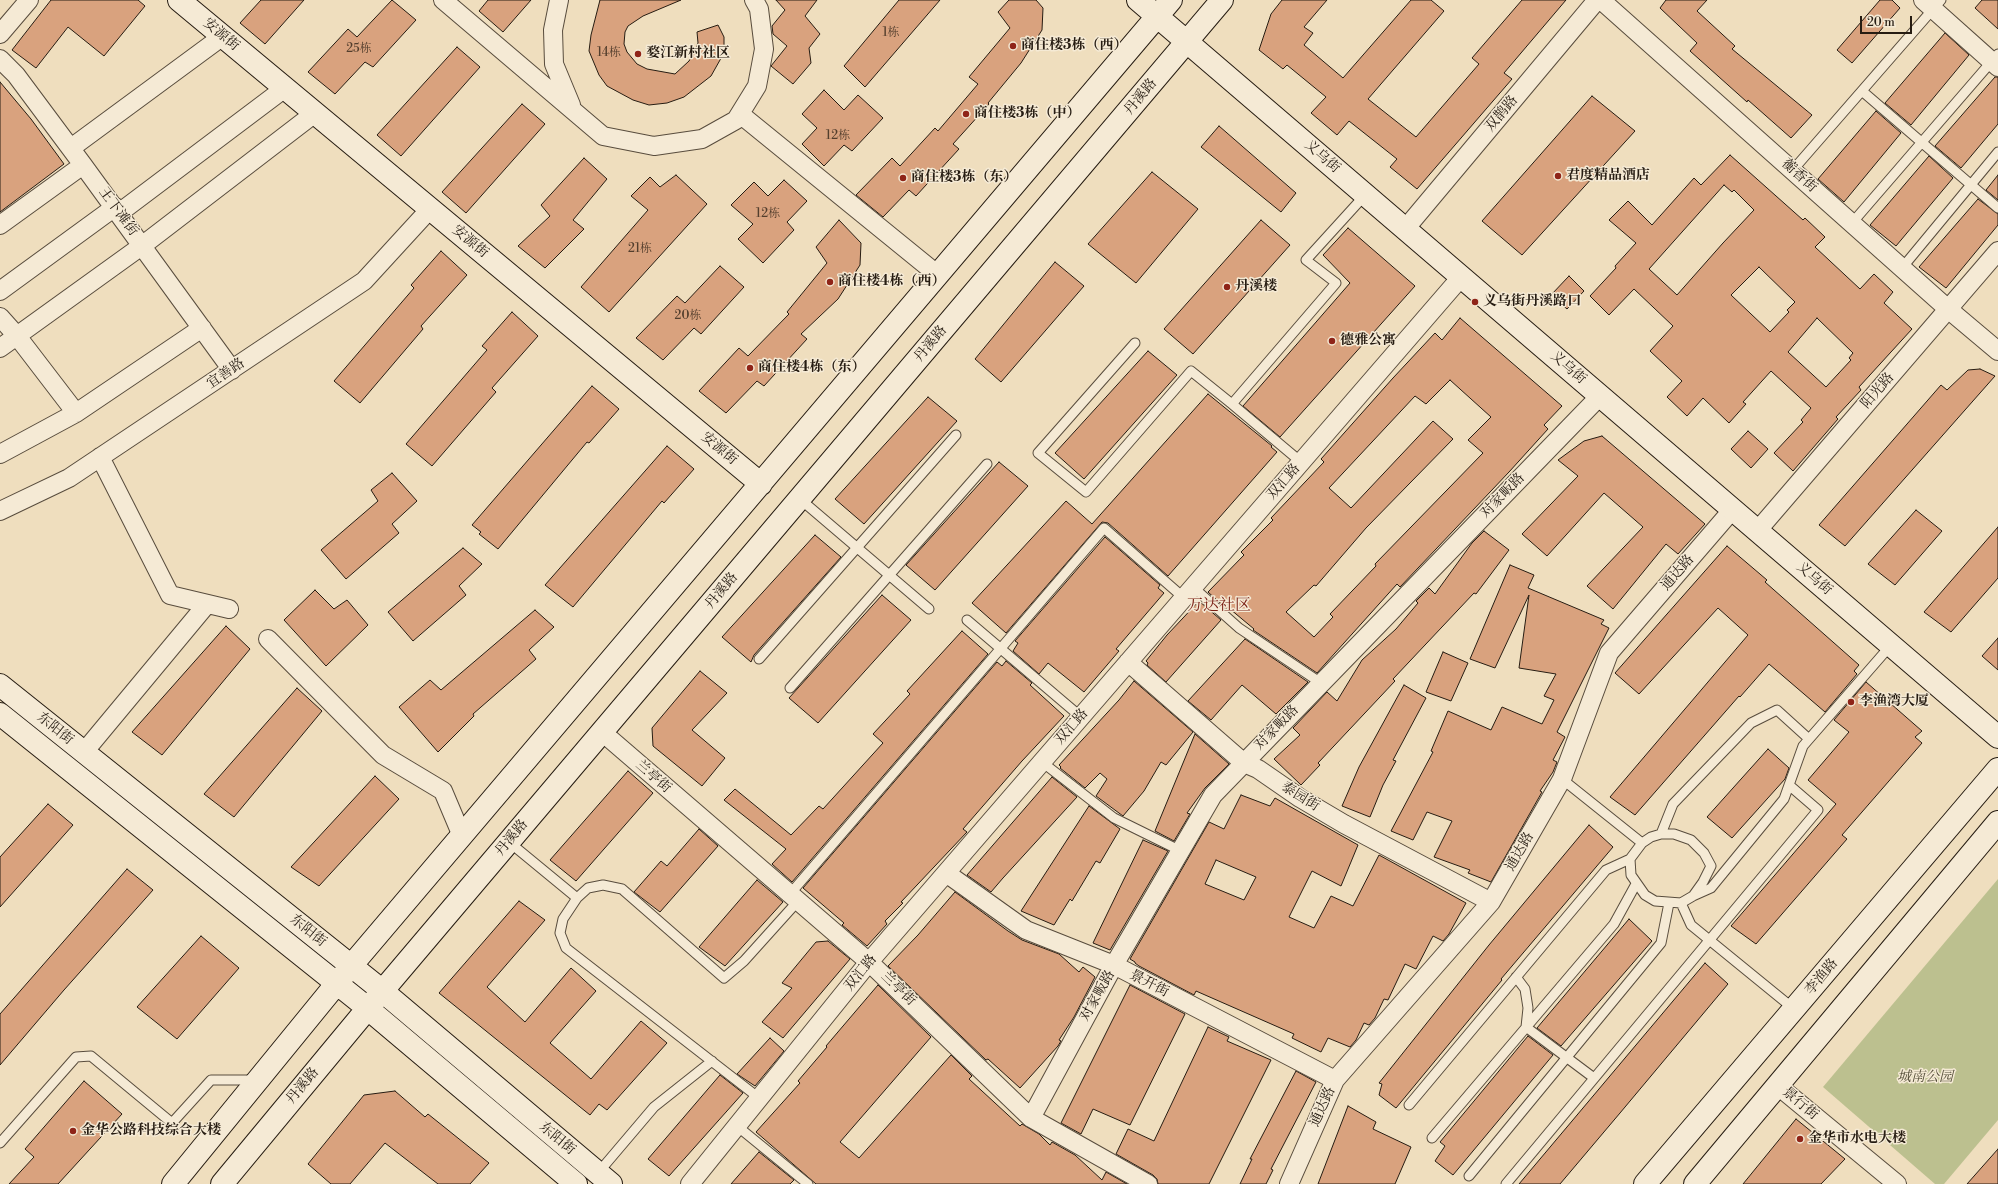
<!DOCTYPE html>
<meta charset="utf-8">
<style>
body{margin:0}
#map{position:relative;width:1998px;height:1184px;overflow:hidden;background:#efdebe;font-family:"Libre Bodoni",serif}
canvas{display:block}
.scale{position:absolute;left:1860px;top:16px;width:52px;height:18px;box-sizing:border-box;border:2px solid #261c12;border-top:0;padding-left:5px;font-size:12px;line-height:14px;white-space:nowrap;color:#261c12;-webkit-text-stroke:3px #f5ead5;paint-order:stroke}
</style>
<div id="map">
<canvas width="1998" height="1184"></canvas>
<div class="scale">20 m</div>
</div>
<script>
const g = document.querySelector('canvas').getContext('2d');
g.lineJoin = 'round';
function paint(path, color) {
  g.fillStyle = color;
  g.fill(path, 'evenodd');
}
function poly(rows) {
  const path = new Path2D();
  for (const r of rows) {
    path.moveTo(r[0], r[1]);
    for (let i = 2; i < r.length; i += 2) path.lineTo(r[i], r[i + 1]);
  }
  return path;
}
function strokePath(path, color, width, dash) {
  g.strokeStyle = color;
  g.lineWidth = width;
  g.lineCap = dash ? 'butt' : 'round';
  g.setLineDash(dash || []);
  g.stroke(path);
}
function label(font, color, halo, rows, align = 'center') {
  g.font = font + ' "Libre Bodoni","Noto Serif SC",serif';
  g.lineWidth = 3;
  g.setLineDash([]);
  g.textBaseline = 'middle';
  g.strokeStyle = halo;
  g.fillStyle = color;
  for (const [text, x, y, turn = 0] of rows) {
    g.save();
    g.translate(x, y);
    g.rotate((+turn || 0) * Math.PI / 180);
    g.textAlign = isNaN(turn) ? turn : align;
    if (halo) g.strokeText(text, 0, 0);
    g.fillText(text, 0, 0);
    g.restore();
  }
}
const green = poly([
 [1998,879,1998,1120,1944,1184,1935,1184,1823,1087]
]);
const building = poly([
 [51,0,138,0,145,6,104,56,68,27,36,68,12,50,51,0],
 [261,0,304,0,265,44,240,23,261,0],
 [392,0,416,20,373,67,365,62,335,94,308,72,348,29,357,37,392,0],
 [488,0,531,0,503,32,479,11,488,0],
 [600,0,681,0,643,16,628,26,625,32,624,44,627,52,637,64,647,69,675,74,689,61,694,53,698,43,697,32,718,25,724,37,724,48,720,60,711,76,684,97,667,103,649,105,633,100,607,86,599,75,589,51,591,35,600,0],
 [776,0,817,0,805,16,820,34,809,48,811,63,793,84,771,66,787,46,773,34,772,26,785,10,776,0],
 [899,0,940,0,865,87,844,66,899,0],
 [1009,0,1036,0,1043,8,1042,30,1021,63,988,103,989,104,953,144,959,149,916,196,909,190,883,217,856,195,892,158,900,166,935,128,938,131,978,84,969,77,1010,28,998,12,1009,0],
 [1282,0,1327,0,1304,27,1313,33,1304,45,1343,78,1411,0,1431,0,1444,11,1368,99,1416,137,1479,64,1472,58,1522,0,1566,0,1504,73,1512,79,1417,189,1390,167,1397,159,1349,121,1337,135,1311,113,1326,97,1287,65,1283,69,1259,50,1271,14,1282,0],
 [1666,0,1707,0,1697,11,1735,46,1732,49,1812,115,1791,138,1748,100,1747,102,1690,51,1697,43,1660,8,1666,0],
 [1880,0,1892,0,1900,8,1852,63,1837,50,1880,0],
 [1982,0,1998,0,1998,29,1975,8,1982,0],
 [1945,33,1969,55,1911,125,1885,103,1945,33],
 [457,47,480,67,401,156,377,135,457,47],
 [1995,77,1998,77,1998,124,1961,168,1935,146,1995,77],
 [0,82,31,119,64,164,0,212,0,82],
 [824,90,844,110,858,95,883,118,852,151,844,145,824,166,802,144,817,128,802,114,824,90],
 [1592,96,1635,131,1522,255,1482,221,1592,96],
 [522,104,545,124,466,213,442,192,522,104],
 [1876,111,1901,133,1844,202,1818,179,1876,111],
 [1219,126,1296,193,1281,212,1201,147,1219,126],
 [1730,155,1803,220,1805,218,1825,237,1815,247,1860,289,1874,274,1893,292,1884,303,1912,329,1859,387,1861,390,1836,417,1838,419,1793,471,1774,453,1803,422,1801,420,1811,408,1771,371,1743,402,1746,404,1729,423,1703,398,1687,416,1667,397,1682,381,1650,351,1673,326,1634,289,1609,315,1590,296,1616,268,1615,266,1636,243,1609,220,1628,201,1652,225,1694,178,1701,185,1730,155],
 [1724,185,1732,192,1734,190,1754,210,1723,243,1677,295,1649,269,1724,185],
 [1759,267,1795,302,1787,310,1789,312,1770,332,1731,295,1759,267],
 [1817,318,1853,353,1849,358,1851,360,1826,387,1788,352,1817,318],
 [1929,156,1953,178,1896,246,1870,225,1929,156],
 [584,158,607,179,573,220,584,229,545,268,518,246,550,216,541,205,584,158],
 [1152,172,1198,209,1136,283,1088,244,1152,172],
 [676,175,707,204,609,312,581,287,648,210,631,196,650,177,660,187,676,175],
 [1998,175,1998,200,1986,190,1998,175],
 [784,180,807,201,787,222,794,230,763,263,738,239,753,224,731,205,754,182,768,196,784,180],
 [1978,199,1998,214,1998,225,1946,288,1919,267,1978,199],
 [839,220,861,243,860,265,838,299,801,334,807,339,764,386,757,381,726,413,699,391,739,348,748,356,789,314,787,312,827,263,816,247,839,220],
 [1261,220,1290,245,1193,354,1164,329,1261,220],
 [1348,228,1415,286,1280,437,1243,406,1350,283,1323,255,1348,228],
 [441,251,467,275,421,326,423,329,360,403,334,381,414,288,411,285,441,251],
 [1055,262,1084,286,1001,382,975,359,1055,262],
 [720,266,744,287,701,334,694,328,663,360,636,338,677,296,685,303,720,266],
 [1569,276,1584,291,1567,309,1551,295,1569,276],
 [512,312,538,336,492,388,496,392,432,466,406,444,487,350,482,346,512,312],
 [1460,318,1562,406,1544,425,1548,429,1509,472,1400,587,1397,584,1317,673,1253,630,1254,629,1230,609,1229,611,1208,592,1244,555,1241,552,1273,520,1271,518,1324,462,1321,459,1393,378,1435,333,1442,340,1460,318],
 [1450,380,1491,417,1468,440,1483,453,1375,564,1376,566,1330,614,1333,617,1314,637,1286,612,1314,585,1316,586,1366,528,1453,439,1433,421,1351,508,1329,488,1415,396,1426,404,1450,380],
 [1148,351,1177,375,1084,479,1055,453,1148,351],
 [1980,369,1995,376,1845,546,1819,525,1941,385,1947,390,1968,370,1980,369],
 [592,386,619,409,589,443,587,442,498,549,479,534,481,532,472,525,592,386],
 [1208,394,1272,446,1271,447,1277,452,1168,576,1108,523,1102,522,1006,633,972,603,1066,501,1092,524,1208,394],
 [928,397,957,421,864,524,835,499,928,397],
 [1748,431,1768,449,1751,468,1731,449,1748,431],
 [1602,436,1705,524,1678,554,1666,544,1613,609,1587,586,1643,527,1604,493,1547,556,1522,534,1578,476,1558,460,1584,441,1602,436],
 [667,446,694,469,664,503,662,501,573,607,545,585,667,446],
 [999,462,1028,486,935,590,906,565,999,462],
 [392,473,417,501,392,524,399,533,346,579,321,550,378,501,371,490,392,473],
 [1916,510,1942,531,1895,585,1868,564,1916,510],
 [1998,527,1998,578,1951,632,1924,612,1998,527],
 [1484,531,1509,550,1476,594,1474,593,1393,679,1395,681,1318,763,1320,765,1301,785,1274,759,1300,735,1293,728,1327,692,1337,701,1362,660,1396,629,1418,603,1416,601,1429,588,1435,594,1472,543,1484,531],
 [815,535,841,557,754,655,751,662,722,637,815,535],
 [1105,537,1160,585,1158,588,1164,593,1116,649,1119,651,1084,692,1048,663,1039,674,1013,651,1018,643,1015,641,1105,537],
 [1727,546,1767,580,1765,582,1859,665,1854,671,1857,674,1825,712,1769,664,1740,697,1739,696,1635,815,1610,797,1748,635,1718,608,1639,694,1615,673,1727,546],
 [463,548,482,564,459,586,466,595,413,641,388,612,463,548],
 [1510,565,1534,575,1528,588,1604,620,1601,624,1609,628,1557,732,1565,737,1553,760,1557,762,1553,772,1540,791,1542,792,1491,882,1468,873,1470,870,1434,857,1452,821,1427,812,1413,840,1391,831,1433,752,1431,751,1448,711,1491,730,1502,707,1542,724,1554,700,1544,696,1556,674,1519,668,1529,595,1495,668,1470,659,1510,565],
 [315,590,334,609,347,600,368,625,326,666,284,620,315,590],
 [882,595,911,620,818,723,789,698,882,595],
 [1199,601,1221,620,1166,682,1147,665,1148,663,1146,661,1167,635,1199,601],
 [535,610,554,627,529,650,536,659,473,714,474,716,438,752,399,707,430,680,441,690,535,610],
 [226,626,250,649,162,755,132,732,226,626],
 [962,631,988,654,792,882,772,864,786,849,724,800,735,789,791,835,819,806,823,809,883,743,873,734,910,694,907,691,962,631],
 [1998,638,1998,670,1982,656,1998,638],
 [1245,639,1308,682,1276,714,1242,685,1211,720,1188,701,1245,639],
 [1443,652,1468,663,1451,701,1426,692,1443,652],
 [1006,661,1032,683,1030,685,1064,716,1022,761,963,829,967,832,901,902,903,903,885,921,887,924,867,946,842,925,844,923,803,888,997,662,1002,666,1006,661],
 [700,671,727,693,692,730,725,758,702,786,653,746,652,728,700,671],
 [1134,681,1193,732,1166,765,1161,762,1144,791,1123,816,1096,796,1107,779,1100,773,1085,788,1060,768,1061,767,1059,765,1119,700,1134,681],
 [1866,682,1922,731,1915,737,1922,743,1842,835,1847,839,1756,944,1731,926,1836,804,1808,780,1849,732,1834,720,1866,682],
 [1404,685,1426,698,1393,760,1396,761,1383,785,1370,817,1342,806,1359,767,1404,685],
 [297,688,322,711,234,817,204,794,297,688],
 [1195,734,1229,764,1205,788,1187,813,1190,814,1174,841,1155,831,1195,734],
 [1768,749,1789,768,1785,779,1732,838,1707,817,1768,749],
 [628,771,653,793,576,881,550,860,628,771],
 [375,776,399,799,319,886,291,867,375,776],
 [1052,777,1077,797,1003,878,991,892,967,875,1052,777],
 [1241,795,1270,806,1275,798,1358,845,1341,886,1312,871,1289,917,1314,928,1331,896,1353,906,1379,855,1466,903,1449,934,1443,941,1433,936,1416,969,1405,964,1388,1000,1384,999,1375,1018,1369,1025,1364,1023,1356,1040,1350,1047,1328,1038,1321,1052,1292,1038,1294,1034,1196,991,1194,995,1139,966,1135,963,1135,962,1130,959,1209,822,1224,829,1241,795],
 [1216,860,1256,877,1244,900,1205,884,1216,860],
 [48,804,73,825,0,907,0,857,48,804],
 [1089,806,1120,829,1100,863,1096,861,1072,901,1070,899,1054,925,1021,911,1089,806],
 [1589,825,1613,847,1501,979,1502,980,1396,1108,1379,1095,1382,1084,1379,1083,1489,945,1589,825],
 [699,829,718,846,660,912,634,892,661,861,667,866,699,829],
 [1143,840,1168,851,1110,950,1093,943,1143,840],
 [127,869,153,890,64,990,0,1065,0,1014,127,869],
 [757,880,783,902,725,966,699,947,757,880],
 [955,892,1008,931,1022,940,1059,954,1079,972,1083,967,1095,977,1074,1017,1059,1040,1061,1041,1058,1046,1020,1088,988,1059,986,1060,888,966,918,935,955,892],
 [519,901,545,920,487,987,525,1022,571,968,596,991,550,1043,591,1079,641,1021,667,1043,607,1110,599,1104,590,1115,439,993,519,901],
 [1629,919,1652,941,1561,1046,1537,1028,1629,919],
 [201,936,239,968,177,1039,137,1007,201,936],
 [828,941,850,959,783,1038,762,1022,792,988,782,983,816,942,828,941],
 [1705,963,1728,984,1620,1113,1560,1184,1519,1184,1705,963],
 [878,985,931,1037,840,1142,859,1158,951,1055,972,1076,969,1079,1020,1126,1022,1124,1039,1134,1050,1145,1052,1142,1075,1155,1102,1180,1106,1172,1127,1184,816,1184,756,1132,800,1083,798,1081,827,1047,826,1046,878,985],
 [1130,985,1185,1014,1130,1125,1093,1109,1081,1134,1061,1123,1130,985],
 [1208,1027,1229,1037,1227,1041,1271,1060,1209,1184,1158,1184,1157,1179,1153,1175,1116,1154,1128,1129,1154,1141,1208,1027],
 [1528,1036,1553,1055,1453,1175,1435,1161,1445,1146,1440,1142,1528,1036],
 [770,1038,784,1051,755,1086,737,1074,770,1038],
 [1296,1071,1316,1082,1271,1169,1273,1170,1266,1184,1240,1184,1252,1159,1250,1159,1296,1071],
 [720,1075,743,1093,669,1176,648,1159,720,1075],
 [84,1081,122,1114,58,1184,9,1184,34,1157,25,1149,84,1081],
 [395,1091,425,1117,428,1114,489,1163,470,1184,438,1184,385,1143,350,1184,331,1184,308,1164,364,1095,395,1091],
 [1348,1106,1376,1122,1373,1129,1411,1147,1395,1184,1318,1184,1348,1106],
 [1796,1119,1845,1159,1821,1184,1743,1184,1796,1119],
 [1998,1149,1998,1184,1967,1184,1998,1149],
 [759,1152,794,1180,790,1184,731,1184,759,1152]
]);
const lane = poly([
 [1862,91,1998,208],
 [1792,171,1941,0],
 [1852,223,1998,54],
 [1902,268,1998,152],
 [1135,343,1038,453,1086,492,1191,371,1232,404],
 [1301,462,1232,404,1336,283,1306,260,1366,194],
 [800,499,929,609],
 [1193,587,1239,628,1321,683],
 [967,620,1081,717],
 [759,659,956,435],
 [790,688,987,464],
 [1042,762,1114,818,1181,851],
 [1562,779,1642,843],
 [1661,834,1674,834,1691,840,1704,853,1711,866,1703,882,1693,896,1681,903,1655,901,1645,895,1631,875,1630,859,1642,843,1651,837,1661,834],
 [1661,834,1673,804,1751,723,1777,710,1809,739],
 [509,842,577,898],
 [790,894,1104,528,1184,598],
 [1693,896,1711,888,1784,799,1803,746,1891,645],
 [1681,903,1691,925,1794,1009],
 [1516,977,1525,989,1528,1008,1526,1027,1594,1078],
 [759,1098,566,948,560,933,563,919,577,898,588,888,603,885,622,889,724,978,744,961,798,901],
 [1409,1105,1606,870,1630,859],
 [737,1126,808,1184],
 [1432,1138,1614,924,1636,884],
 [0,1143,76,1057,91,1056,172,1123,211,1080,255,1080],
 [598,1173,654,1107,712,1061],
 [1469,1176,1661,943,1669,903],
 [1506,1184,1818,810,1789,785]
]);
const street = poly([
 [443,0,603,136,654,146,702,139,736,120,757,86,764,49,759,9,754,0],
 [559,0,553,30,554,64,571,105],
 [1601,0,1948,309,1998,351],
 [1923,0,1998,67],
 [0,34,29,0],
 [0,59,16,75,83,165,232,370],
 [740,114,938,275],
 [71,148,223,36],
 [119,213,285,88],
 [0,225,83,165],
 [1406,228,1597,0],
 [0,291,115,207],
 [0,317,17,336,76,413],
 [0,348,143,245,315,113],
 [0,454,76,413,202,328],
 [100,457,170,595,229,609],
 [0,511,69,478,364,281,430,209],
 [1758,530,1998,251],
 [268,639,383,755,443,791,462,836],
 [1128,662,1244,763,1258,769,1300,798,1344,824,1491,902],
 [602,732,869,962,1031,1118,1148,1184],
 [84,752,207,604],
 [946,873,1026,930,1114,965,1335,1080],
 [1777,1085,1897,1184],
 [1031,1118,1114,965,1213,795,1600,396],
 [690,1184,869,962,1462,276],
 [1289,1184,1335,1080,1491,902,1562,779,1609,653,1733,509]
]);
const secondary = poly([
 [179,0,761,484],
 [1138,0,1998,737],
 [0,685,374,984,611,1184],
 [0,714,360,1002,576,1184],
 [173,1184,351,966,1171,0],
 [222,1184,368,1008,1222,0],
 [1645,1184,1998,769],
 [1695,1184,1998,822]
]);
const markers = [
 [1013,46,4,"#8f2418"],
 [638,54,4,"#8f2418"],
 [966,114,4,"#8f2418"],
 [1558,176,4,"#8f2418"],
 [903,178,4,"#8f2418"],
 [830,282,4,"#8f2418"],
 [1227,287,4,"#8f2418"],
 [1475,302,4,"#8f2418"],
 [1332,341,4,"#8f2418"],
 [750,368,4,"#8f2418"],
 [1851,702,4,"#8f2418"],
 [73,1131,4,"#8f2418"],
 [1800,1139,4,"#8f2418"]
];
const numberNames = [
 ["1栋",891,33],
 ["25栋",359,49],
 ["14栋",609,53],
 ["12栋",838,136],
 ["12栋",768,214],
 ["21栋",640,249],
 ["20栋",688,316]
];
const streetNames = [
 ["安源街",221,35,40],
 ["丹溪路",1141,97,-50],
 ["双鹊路",1502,114,-50],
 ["义乌街",1322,157,41],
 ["蘅香街",1799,176,42],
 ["王下滩街",118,212,54],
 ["安源街",470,242,40],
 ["丹溪路",931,344,-50],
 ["义乌街",1568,368,41],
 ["宜善路",226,374,-34],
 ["阳光路",1878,391,-49],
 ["安源街",719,449,40],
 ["双汇路",1284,482,-49],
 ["对家畈路",1503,496,-46],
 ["通达路",1678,573,-49],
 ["义乌街",1814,579,41],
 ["丹溪路",722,591,-50],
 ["双汇路",1072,727,-49],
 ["对家畈路",1277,728,-46],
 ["东阳街",55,729,39],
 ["兰亭街",653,777,41],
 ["泰园街",1300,797,32],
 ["丹溪路",512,838,-50],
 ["通达路",1520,852,-60],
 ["东阳街",308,931,39],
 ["双汇路",861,973,-51],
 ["李渔路",1822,977,-50],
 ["景开街",1149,984,27],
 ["兰亭街",898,989,44],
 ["对家畈路",1098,996,-61],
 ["丹溪路",303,1086,-50],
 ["景行街",1800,1104,40],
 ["通达路",1323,1107,-66],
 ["东阳街",557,1139,40]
];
const poiNames = [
 ["商住楼3栋（西）",1021,46],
 ["婺江新村社区",646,54],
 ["商住楼3栋（中）",974,114],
 ["君度精品酒店",1566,176],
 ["商住楼3栋（东）",911,178],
 ["商住楼4栋（西）",838,282],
 ["丹溪楼",1235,287],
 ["义乌街丹溪路口",1483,302],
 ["德雅公寓",1340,341],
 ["商住楼4栋（东）",758,368],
 ["李渔湾大厦",1859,702],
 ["金华公路科技综合大楼",81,1131],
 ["金华市水电大楼",1808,1139]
];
const parkNames = [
 ["城南公园",1925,1078]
];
const quarterNames = [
 ["万达社区",1219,606]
];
paint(green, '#bcc08f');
paint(building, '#d9a27e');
strokePath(building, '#261c12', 1);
strokePath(lane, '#584c3d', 11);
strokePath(street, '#584c3d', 20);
strokePath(secondary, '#261c12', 24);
strokePath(lane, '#f5ead5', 9);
strokePath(street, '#f5ead5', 18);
strokePath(secondary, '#f5ead5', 22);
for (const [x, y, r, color] of markers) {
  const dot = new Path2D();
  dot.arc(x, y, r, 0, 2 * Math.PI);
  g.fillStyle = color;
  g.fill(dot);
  strokePath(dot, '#f5ead5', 1.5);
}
label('12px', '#533e2d', null, numberNames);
label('14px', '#261c12', '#f5ead5', streetNames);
label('bold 14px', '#261c12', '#f5ead5', poiNames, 'left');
label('italic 14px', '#534d38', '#f5ead5', parkNames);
label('16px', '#7a1f14', '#f5ead5', quarterNames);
</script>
